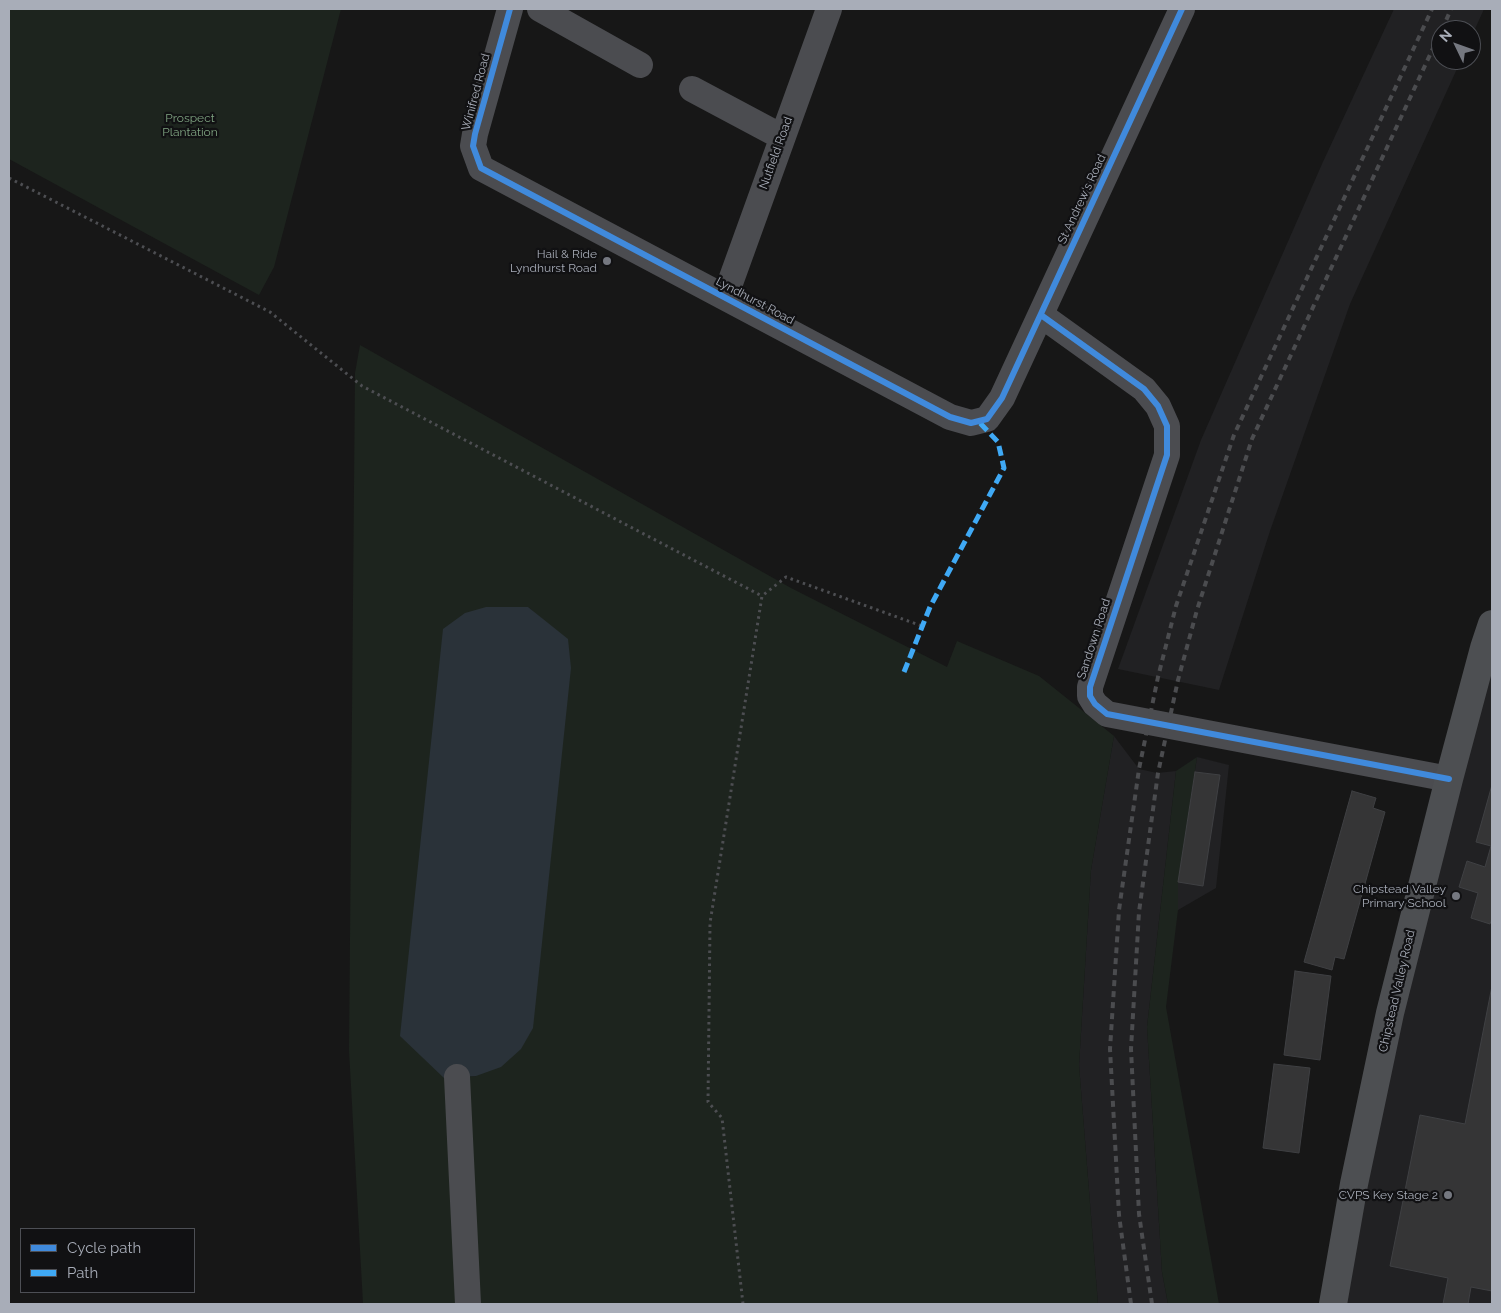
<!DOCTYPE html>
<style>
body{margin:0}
#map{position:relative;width:1501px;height:1313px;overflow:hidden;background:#171717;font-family:Raleway,sans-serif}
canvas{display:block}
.frame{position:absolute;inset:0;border:10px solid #a8adb8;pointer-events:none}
.legend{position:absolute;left:20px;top:1228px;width:175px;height:65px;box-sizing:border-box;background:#111113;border:1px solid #4d4f55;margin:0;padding:6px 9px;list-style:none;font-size:15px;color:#a8adb8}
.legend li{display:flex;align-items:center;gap:10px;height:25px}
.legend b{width:25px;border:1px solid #4d4f55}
.north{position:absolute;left:1431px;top:20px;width:50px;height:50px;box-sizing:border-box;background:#111113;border:1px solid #4d4f55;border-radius:50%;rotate:312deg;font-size:14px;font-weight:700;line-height:20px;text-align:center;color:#a8adb8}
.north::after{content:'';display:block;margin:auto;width:18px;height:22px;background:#757880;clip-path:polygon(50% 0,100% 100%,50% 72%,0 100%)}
</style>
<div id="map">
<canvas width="1501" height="1313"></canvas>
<div class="frame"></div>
<ul class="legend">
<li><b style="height:6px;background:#408adc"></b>Cycle path</li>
<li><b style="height:6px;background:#3fa9f5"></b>Path</li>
</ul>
<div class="north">N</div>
</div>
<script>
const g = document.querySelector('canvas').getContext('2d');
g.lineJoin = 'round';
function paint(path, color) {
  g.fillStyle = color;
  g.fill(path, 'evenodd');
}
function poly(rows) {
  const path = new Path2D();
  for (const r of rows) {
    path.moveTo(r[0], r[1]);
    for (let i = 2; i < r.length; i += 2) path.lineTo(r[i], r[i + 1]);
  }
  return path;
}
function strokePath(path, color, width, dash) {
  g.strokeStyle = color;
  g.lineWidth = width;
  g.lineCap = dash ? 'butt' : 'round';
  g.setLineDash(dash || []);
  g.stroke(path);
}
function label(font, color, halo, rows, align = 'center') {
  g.font = font + ' Raleway,sans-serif';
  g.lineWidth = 4.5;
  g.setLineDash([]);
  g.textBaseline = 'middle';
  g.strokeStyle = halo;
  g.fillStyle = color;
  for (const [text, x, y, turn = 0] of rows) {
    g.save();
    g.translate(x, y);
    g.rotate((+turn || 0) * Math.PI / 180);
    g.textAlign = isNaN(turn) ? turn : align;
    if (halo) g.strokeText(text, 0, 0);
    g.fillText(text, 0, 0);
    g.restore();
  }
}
const built = poly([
 [1394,9,1484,9,1471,38,1471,30,1441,30,1441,60,1461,60,1350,304,1270,531,1219,690,1118,669,1201,440,1322,164],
 [1492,624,1492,1304,1333,1304],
 [1114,736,1139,769,1157,773,1176,771,1147,1027,1162,1272,1168,1304,1098,1304,1079,1065,1091,870],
 [1197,757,1229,765,1216,888,1178,910,1178,882]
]);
const green = poly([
 [9,9,341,9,274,267,259,295,9,159],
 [360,345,791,588,947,667,957,641,1039,676,1114,736,1091,870,1079,1065,1098,1304,363,1304,349,1050,355,373],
 [528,607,542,619,476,1076,444,1078],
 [1197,757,1178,882,1178,910,1166,1007,1219,1304,1168,1304,1162,1272,1147,1027,1176,771]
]);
const water = poly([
 [486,607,528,607,568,639,571,668,533,1028,521,1049,501,1067,476,1076,444,1078,400,1036,443,629,465,613]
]);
const building = poly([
 [1195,772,1220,775,1203,886,1178,882,1195,772],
 [1492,785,1492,918,1490,924,1471,918,1478,893,1459,887,1467,861,1485,867,1491,846,1476,842,1492,785],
 [1352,791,1376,798,1373,808,1385,812,1344,959,1335,957,1332,970,1304,962,1352,791],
 [1295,971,1331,976,1320,1060,1284,1055,1295,971],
 [1492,986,1492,1291,1471,1287,1468,1304,1443,1304,1448,1278,1390,1266,1420,1115,1465,1124,1492,986],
 [1274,1064,1310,1068,1299,1153,1263,1148,1274,1064]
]);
const path = poly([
 [9,178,270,312,362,386,762,596],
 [743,1304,722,1118,708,1102,710,923,762,596,786,577,922,626]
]);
const minor = poly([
 [510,9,475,134,473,146,481,168,950,417,971,423,987,419,1002,398,1182,9],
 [540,9,640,65],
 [692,89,782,137],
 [725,297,829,9],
 [1041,315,1144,389,1158,406,1167,426,1167,455,1090,687,1090,696,1095,704,1107,714,1449,779],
 [457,1077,468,1304]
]);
const major = poly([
 [1333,1304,1354,1184,1390,1013,1449,779,1484,648,1492,624]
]);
const rail = poly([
 [1442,30,1451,9],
 [1131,1304,1119,1215,1110,1049,1119,910,1139,769,1158,677,1176,606,1234,435,1432,9],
 [1152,1304,1139,1214,1131,1049,1139,912,1158,773,1178,680,1197,610,1252,439,1441,31]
]);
const quiet = poly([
 [904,672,930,607,1004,468,998,442,980,423]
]);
const cycleway = poly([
 [510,9,475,134,473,146,481,168,950,417,971,423,987,419,1002,398,1182,9],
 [1041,315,1144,389,1158,406,1167,426,1167,455,1090,687,1090,696,1095,704,1107,714,1449,779]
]);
const markers = [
 [607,261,5,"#757880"],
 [1456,896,5,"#757880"],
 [1448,1195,5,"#757880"]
];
const streetNames = [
 ["Winifred Road",476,92,-75],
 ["Nutfield Road",776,153,-70],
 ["St Andrew's Road",1082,199,-65],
 ["Lyndhurst Road",755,301,28],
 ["Sandown Road",1094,639,-72],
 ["Chipstead Valley Road",1397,991,-77]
];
const parkNames = [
 ["Prospect",190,118],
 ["Plantation",190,132]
];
const poiNames = [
 ["Hail & Ride",597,254],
 ["Lyndhurst Road",597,268],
 ["Chipstead Valley",1446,889],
 ["Primary School",1446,903],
 ["CVPS Key Stage 2",1438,1195]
];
paint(built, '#212123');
paint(green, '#1d241e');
paint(water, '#2a3239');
paint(building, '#353536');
strokePath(building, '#3f4043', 1);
strokePath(path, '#4d4e52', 3, [2.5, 4]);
strokePath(minor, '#4b4c50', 26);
strokePath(major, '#4d4f52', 28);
strokePath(rail, '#4b4c4f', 4, [6, 5]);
strokePath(quiet, '#3fa9f5', 5, [10, 5]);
strokePath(cycleway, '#408adc', 6);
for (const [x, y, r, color] of markers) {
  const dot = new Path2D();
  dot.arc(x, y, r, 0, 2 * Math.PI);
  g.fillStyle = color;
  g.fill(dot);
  strokePath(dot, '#111113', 2);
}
label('12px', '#a8adb8', '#111113', streetNames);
label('12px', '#7fa381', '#111113', parkNames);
label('12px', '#a8adb8', '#111113', poiNames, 'right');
</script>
